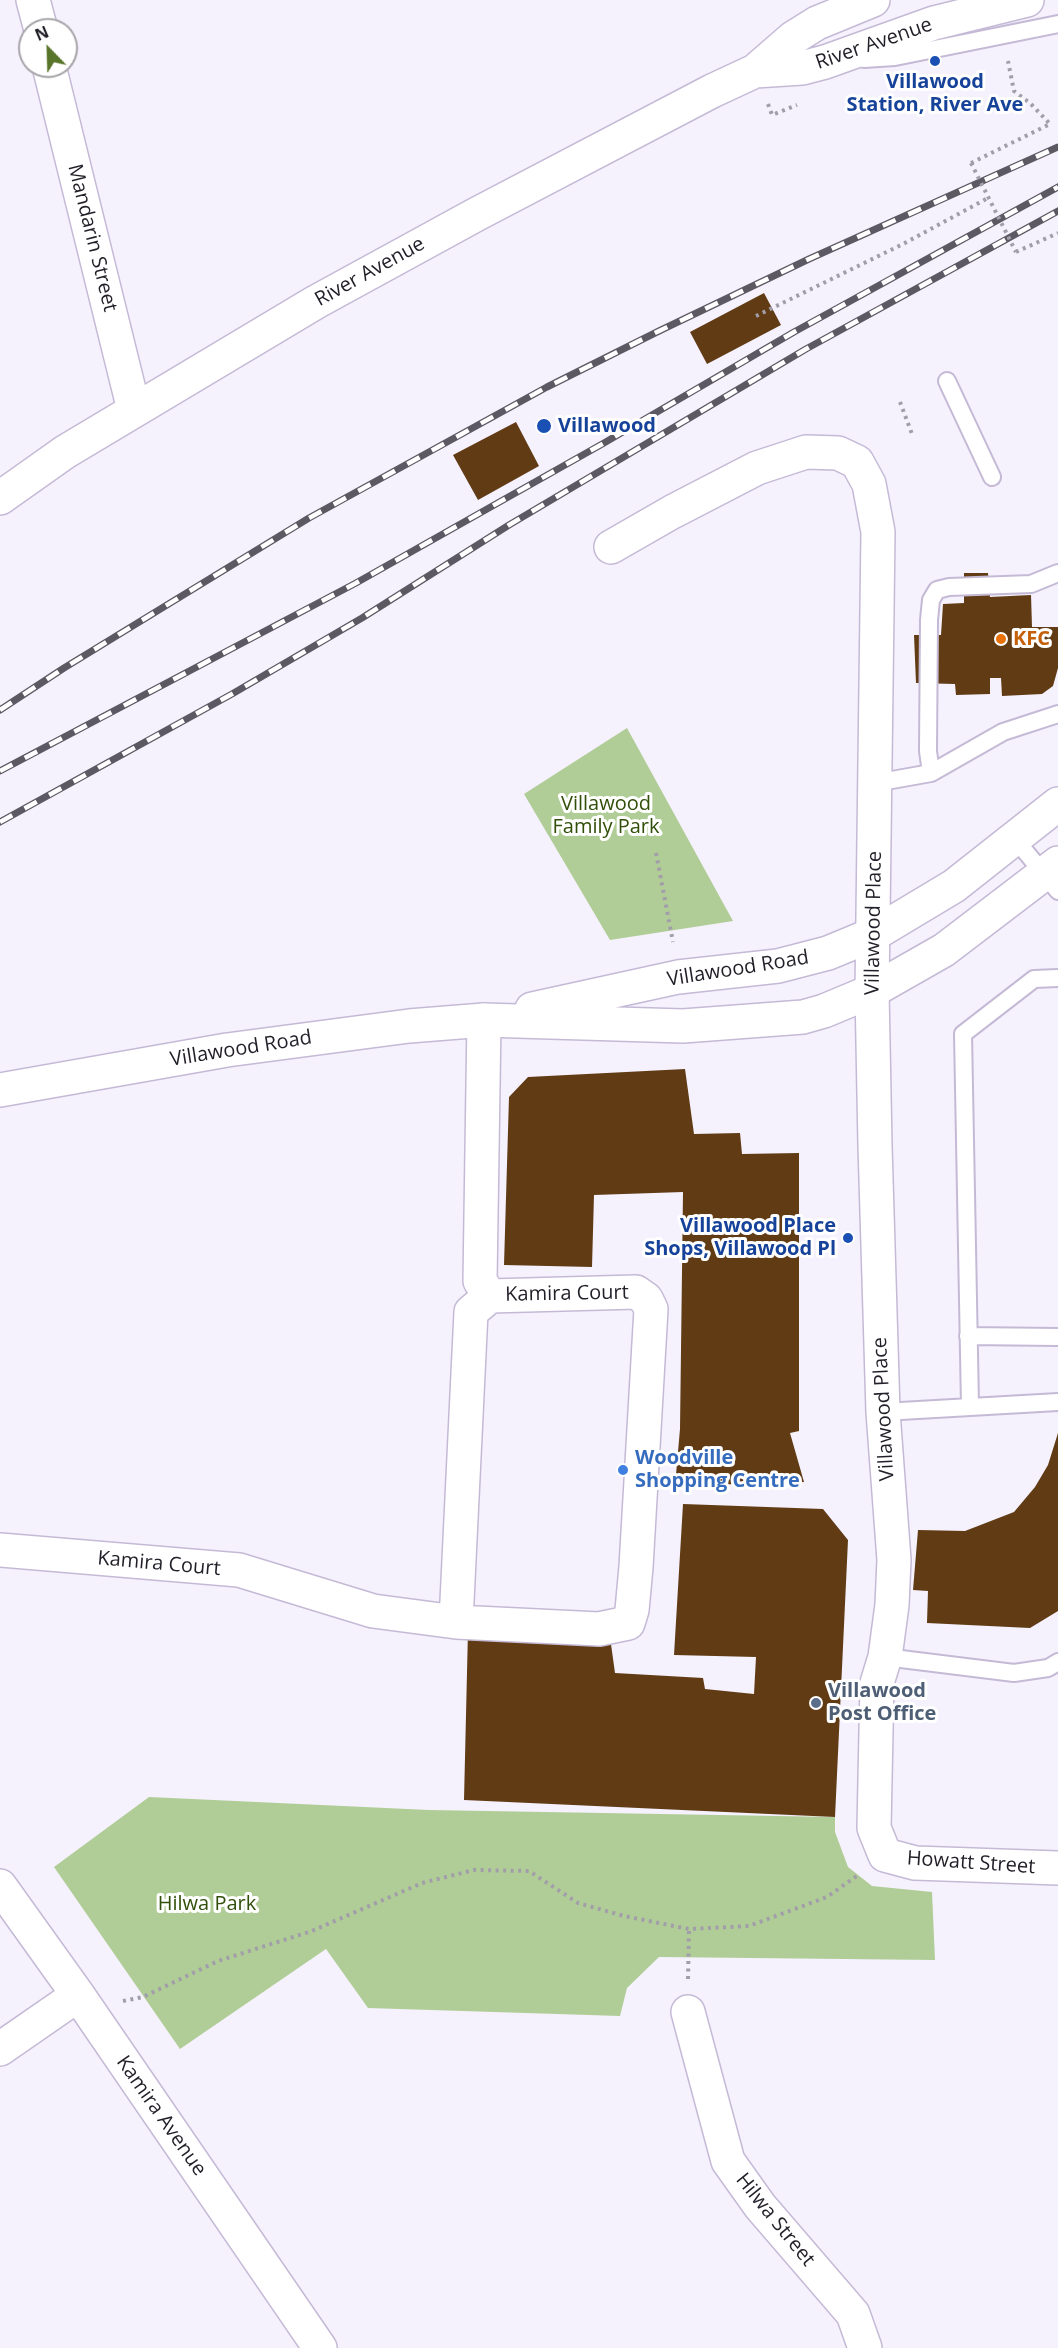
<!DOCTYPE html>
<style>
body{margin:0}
#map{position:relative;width:1058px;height:2348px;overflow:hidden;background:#f5f1fd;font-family:"Open Sans",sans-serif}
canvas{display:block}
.north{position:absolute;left:18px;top:18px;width:60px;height:60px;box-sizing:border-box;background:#fff;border:2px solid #a7a5a9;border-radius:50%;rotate:337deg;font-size:16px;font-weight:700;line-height:24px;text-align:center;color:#231f29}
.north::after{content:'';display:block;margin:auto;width:21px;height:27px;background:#597529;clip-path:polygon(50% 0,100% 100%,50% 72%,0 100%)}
</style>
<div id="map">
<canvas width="1058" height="2348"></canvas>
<div class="north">N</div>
</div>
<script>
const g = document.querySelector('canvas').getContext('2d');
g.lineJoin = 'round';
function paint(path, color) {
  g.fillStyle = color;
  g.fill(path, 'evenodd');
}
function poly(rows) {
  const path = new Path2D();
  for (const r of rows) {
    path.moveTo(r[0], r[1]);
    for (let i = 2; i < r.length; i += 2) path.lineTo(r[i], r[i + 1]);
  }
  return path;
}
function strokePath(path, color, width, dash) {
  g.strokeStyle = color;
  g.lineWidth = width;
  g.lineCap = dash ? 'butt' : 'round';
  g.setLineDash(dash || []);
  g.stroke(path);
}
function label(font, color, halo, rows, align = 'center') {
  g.font = font + ' "Open Sans",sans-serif';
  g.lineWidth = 6;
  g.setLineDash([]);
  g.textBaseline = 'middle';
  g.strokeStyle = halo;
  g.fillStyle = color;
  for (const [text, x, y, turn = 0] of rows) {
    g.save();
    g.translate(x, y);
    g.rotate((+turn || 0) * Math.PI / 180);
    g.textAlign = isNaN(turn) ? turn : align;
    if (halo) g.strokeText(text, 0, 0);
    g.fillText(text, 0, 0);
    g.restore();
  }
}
const green = poly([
 [627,728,733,921,610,940,524,794],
 [149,1797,429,1810,835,1817,835,1832,848,1867,872,1886,932,1892,935,1960,659,1957,627,1988,620,2016,368,2008,326,1949,180,2049,54,1867]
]);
const building = poly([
 [764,293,781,325,707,364,690,332],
 [516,422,539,466,478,500,453,455],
 [964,573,988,573,990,597,1031,595,1032,627,1058,627,1058,668,1053,686,1042,694,1002,696,1001,678,990,678,990,694,956,695,955,684,916,683,914,635,941,635,943,604,964,603],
 [685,1069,694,1134,740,1133,742,1154,799,1153,799,1431,790,1433,804,1482,675,1486,680,1429,683,1192,594,1195,592,1267,504,1265,509,1097,528,1077],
 [1058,1433,1058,1611,1030,1628,927,1623,928,1591,913,1590,918,1530,965,1531,1014,1512,1035,1487,1048,1465],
 [683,1504,823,1509,848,1540,835,1817,464,1800,468,1630,610,1637,615,1673,703,1678,705,1689,754,1694,756,1657,674,1655]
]);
const path = poly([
 [768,104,772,115,797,105],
 [971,163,1050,124,1031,104,1014,91,1008,61],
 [1016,252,1058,233],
 [756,316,903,244,988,198],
 [900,402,912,434],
 [656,853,673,942],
 [688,1979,689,1929],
 [123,2001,143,1997,218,1961,312,1931,422,1883,474,1870,529,1871,578,1903,624,1916,689,1929,749,1926,827,1897,858,1875]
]);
const lane = poly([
 [864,59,895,57,1058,24],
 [947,381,992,477],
 [931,773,928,751,929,620,931,600,937,590,949,587,1031,584,1058,573],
 [875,783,931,773,1003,732,1058,714],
 [1015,839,1058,891],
 [968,1336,1058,1337],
 [970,1406,963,1034,1034,979,1058,978],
 [883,1412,1058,1402],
 [885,1657,1014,1673,1048,1668,1058,1662]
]);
const street = poly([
 [611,547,672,512,757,468,806,452,838,453,857,462,869,484,878,532,872,991,875,1146,883,1412,894,1560,892,1605,885,1657,877,1683,874,1828,885,1855,915,1863,1058,1868],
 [0,1550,239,1570,373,1611,456,1622,599,1629,628,1623,632,1610,636,1567,651,1309,646,1299,636,1292,490,1296,480,1281,484,1020],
 [456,1622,471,1312,490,1296],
 [0,1886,78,1995,320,2348],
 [688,2012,728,2161,760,2206,853,2314,865,2348],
 [0,2049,78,1995]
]);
const secondary = poly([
 [33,0,41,30],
 [49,66,134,410],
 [755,71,802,68,825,62,934,23,1027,0],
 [0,498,65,452,316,302,477,214,712,91,755,71,793,38,817,23,873,0],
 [532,1009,678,977,778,966,828,953,874,934,954,886,1058,804],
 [0,1090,227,1050,409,1026,484,1020,683,1026,803,1017,824,1011,872,991,944,950,1058,863]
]);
const rail = poly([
 [0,710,64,668,309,518,547,387,659,331,809,259,1058,147],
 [0,771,356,583,604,443,794,332,1058,187],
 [0,822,232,694,362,618,509,525,806,349,1058,211]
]);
const pathBridge = poly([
 [971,163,1016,252]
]);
const markers = [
 [935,61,6,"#1a4fb4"],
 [544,426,8,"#1a4fb4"],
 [1001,639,6,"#e8710a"],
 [848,1238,6,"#1a4fb4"],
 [623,1470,6,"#3f7fe0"],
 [816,1703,6,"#5c6f8a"]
];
const streetNames = [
 ["River Avenue",874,44,-19],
 ["Mandarin Street",92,238,76],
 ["River Avenue",370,272,-29],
 ["Villawood Place",874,923,-89],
 ["Villawood Road",738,969,-9],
 ["Villawood Road",241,1049,-9],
 ["Kamira Court",567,1294,-1],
 ["Villawood Place",884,1409,-93],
 ["Kamira Court",159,1564,5],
 ["Howatt Street",971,1863,4],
 ["Kamira Avenue",161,2116,55],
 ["Hilwa Street",775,2220,51]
];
const transitNames = [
 ["Villawood",935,82],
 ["Station, River Ave",935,105],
 ["Villawood",558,426,"left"],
 ["Villawood Place",836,1226,"right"],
 ["Shops, Villawood Pl",836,1249,"right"]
];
const foodNames = [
 ["KFC",1013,639]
];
const parkNames = [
 ["Villawood",606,804],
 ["Family Park",606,827],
 ["Hilwa Park",207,1904]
];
const shopNames = [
 ["Woodville",635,1458],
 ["Shopping Centre",635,1481]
];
const serviceNames = [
 ["Villawood",828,1691],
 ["Post Office",828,1714]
];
paint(green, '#b1cd97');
paint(building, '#603b14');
strokePath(lane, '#c5bad6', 20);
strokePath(street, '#c5bad6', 36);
strokePath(secondary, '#c5bad6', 36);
strokePath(path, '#a29ea9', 4, [3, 4.5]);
strokePath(lane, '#fff', 16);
strokePath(street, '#fff', 33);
strokePath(secondary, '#fff', 33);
strokePath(rail, '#5d5963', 7);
strokePath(rail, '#fff', 4.5, [14]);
strokePath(pathBridge, '#a29ea9', 4, [3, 4.5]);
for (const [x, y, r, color] of markers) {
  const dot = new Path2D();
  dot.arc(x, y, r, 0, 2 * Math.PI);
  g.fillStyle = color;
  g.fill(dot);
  strokePath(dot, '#fff', 2);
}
label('20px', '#231f29', '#fff', streetNames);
label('bold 20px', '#164399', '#fff', transitNames);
label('bold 20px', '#c56008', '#fff', foodNames, 'left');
label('20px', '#324f0a', '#fff', parkNames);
label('bold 20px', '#366cbe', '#fff', shopNames, 'left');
label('bold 20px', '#4e5e75', '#fff', serviceNames, 'left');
</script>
